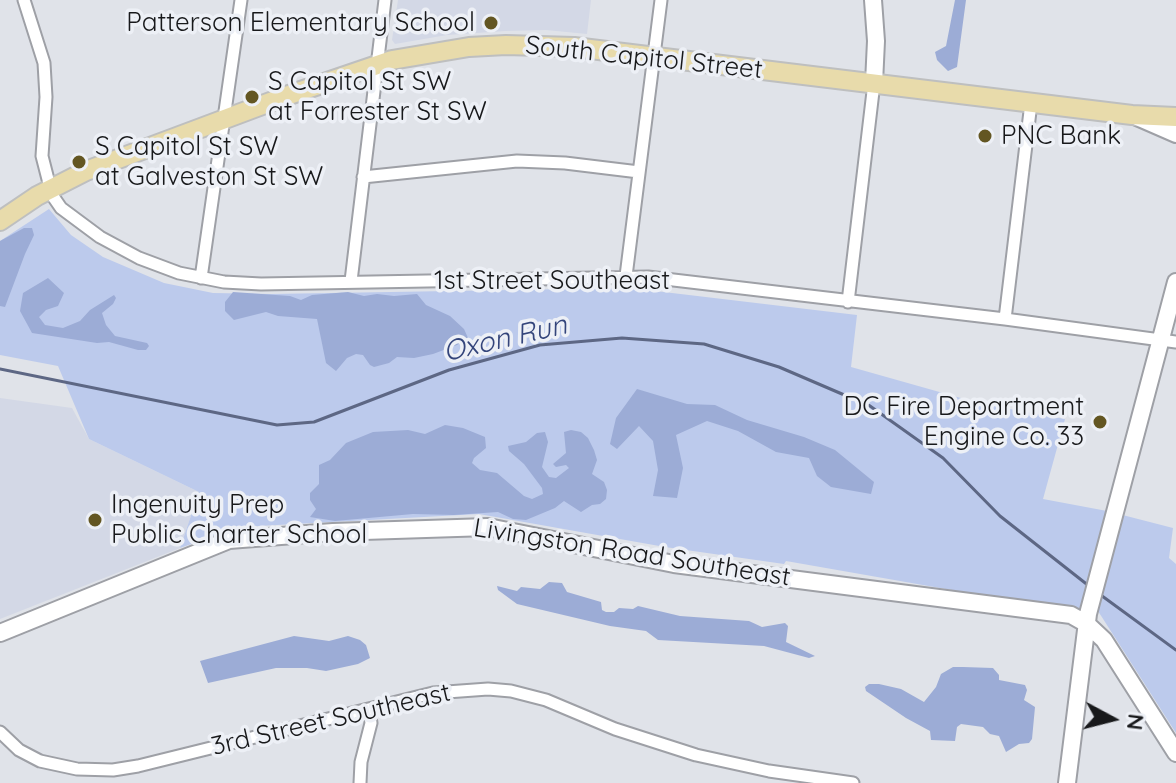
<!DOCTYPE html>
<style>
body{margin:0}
#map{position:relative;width:1176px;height:783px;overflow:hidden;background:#e0e3e9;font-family:Quicksand,sans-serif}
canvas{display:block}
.north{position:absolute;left:1072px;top:679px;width:80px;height:80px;-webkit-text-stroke:6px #edf0f6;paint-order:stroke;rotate:97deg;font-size:22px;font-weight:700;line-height:32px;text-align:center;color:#18191b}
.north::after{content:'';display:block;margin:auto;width:28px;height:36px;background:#18191b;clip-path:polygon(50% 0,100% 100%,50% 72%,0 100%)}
</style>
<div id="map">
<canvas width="1176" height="783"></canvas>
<div class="north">N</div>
</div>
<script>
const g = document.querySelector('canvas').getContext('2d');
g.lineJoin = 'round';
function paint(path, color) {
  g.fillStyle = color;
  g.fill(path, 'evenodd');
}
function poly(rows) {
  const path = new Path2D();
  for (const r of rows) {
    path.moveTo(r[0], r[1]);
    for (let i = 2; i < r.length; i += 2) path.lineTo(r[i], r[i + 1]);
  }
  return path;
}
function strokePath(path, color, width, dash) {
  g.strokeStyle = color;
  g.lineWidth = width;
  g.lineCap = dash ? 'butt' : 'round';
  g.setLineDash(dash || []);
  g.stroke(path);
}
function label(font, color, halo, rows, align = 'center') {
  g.font = font + ' Quicksand,sans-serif';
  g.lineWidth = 7;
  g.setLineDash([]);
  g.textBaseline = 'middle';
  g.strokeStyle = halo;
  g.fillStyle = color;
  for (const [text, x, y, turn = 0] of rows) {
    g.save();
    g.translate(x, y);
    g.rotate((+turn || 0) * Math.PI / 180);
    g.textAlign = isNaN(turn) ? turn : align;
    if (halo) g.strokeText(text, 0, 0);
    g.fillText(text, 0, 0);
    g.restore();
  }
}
const built = poly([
 [398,0,591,0,587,34,546,30,505,31,447,35,395,44,392,40],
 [0,398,72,408,89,439,199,492,180,548,0,619]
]);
const green = poly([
 [49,209,71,235,103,257,164,283,213,293,271,294,630,288,857,315,851,367,982,404,1065,419,1043,499,1107,511,1173,528,1169,558,1176,564,1176,733,1098,611,997,598,786,561,784,564,665,547,479,514,240,527,180,548,199,492,89,439,58,366,0,355,0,241]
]);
const forest = poly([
 [955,0,966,0,957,67,948,71,937,60,935,52,946,46],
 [24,228,32,228,34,235,25,254,5,307,0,306,0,241],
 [48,278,64,293,58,306,46,310,39,317,45,325,63,328,80,321,90,310,114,295,116,298,113,304,102,313,106,325,115,336,147,343,149,346,146,350,138,350,109,342,97,343,32,333,20,311,23,293],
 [233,292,290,296,301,300,312,295,348,292,364,296,377,294,394,296,417,294,426,305,450,316,464,329,468,338,457,345,433,354,414,358,397,357,389,363,374,367,370,365,363,355,356,354,347,358,336,371,326,363,317,319,278,316,266,312,234,320,225,311,225,302],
 [637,389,687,404,715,405,747,420,804,437,835,450,874,482,871,494,831,487,817,476,809,458,776,452,738,431,707,421,676,435,683,468,677,498,653,496,658,470,653,441,639,426,617,449,610,444,616,418],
 [445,425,463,428,485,437,486,448,474,458,472,463,480,470,497,473,524,496,532,499,543,494,542,488,524,464,509,451,508,446,526,442,537,433,545,432,548,442,542,467,549,477,556,478,569,468,566,465,556,467,553,464,566,453,564,432,571,430,581,432,588,438,594,450,597,460,592,474,604,482,607,490,606,499,600,504,592,505,581,512,564,501,555,508,526,520,513,519,498,512,454,515,413,514,335,521,310,517,316,509,310,500,310,493,319,484,319,465,330,460,346,443,373,432,408,430,425,434],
 [549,582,562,583,567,592,601,602,602,610,606,612,614,612,619,608,633,609,638,606,680,616,749,621,762,627,785,623,788,626,786,642,815,656,809,658,764,646,658,640,646,631,610,626,517,604,498,590,497,586,517,591,521,587,540,589],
 [294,636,329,641,348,636,360,640,366,645,370,658,358,664,326,671,307,668,276,668,208,683,200,661],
 [963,667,993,668,999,675,999,680,1025,685,1027,690,1024,700,1035,707,1032,739,1029,743,1019,744,1006,752,999,736,990,734,983,727,961,724,957,727,955,741,931,740,930,731,906,718,866,691,865,687,869,684,879,684,901,689,924,702,936,687,941,674,953,667]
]);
const stream = poly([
 [0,369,277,425,314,422,449,370,540,345,622,338,704,344,779,367,870,406,943,458,1000,516,1089,586],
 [1098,593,1176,650]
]);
const street = poly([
 [24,0,44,63,46,97,42,156,52,195,61,208,100,237,139,258,179,273,224,282,261,284,648,277,1005,319,1176,342],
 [363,177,517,161,565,163,639,172],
 [626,276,661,0],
 [201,278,241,0],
 [351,281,385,0],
 [848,302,874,83],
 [1005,319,1031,103],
 [0,732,19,750,40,761,77,769,113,770,138,766,433,693,488,689,511,691,546,700,615,729,696,755,769,771,853,783],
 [360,783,361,762,371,723,369,709]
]);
const secondary = poly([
 [873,0,876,41,874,83],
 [1137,117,1176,134],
 [0,633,229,540,333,532,488,527,674,564,1071,615,1087,624,1104,640,1176,753],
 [1067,783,1088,614,1176,282]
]);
const primary = poly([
 [0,221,37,196,86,171,289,95,392,60,469,47,506,45,574,47,1132,115,1176,117]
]);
const markers = [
 [491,23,8,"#635622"],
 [252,97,8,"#635622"],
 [985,136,8,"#635622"],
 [79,162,8,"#635622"],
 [1100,422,8,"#635622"],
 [95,520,8,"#635622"]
];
const poiNames = [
 ["Patterson Elementary School",475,23,"right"],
 ["S Capitol St SW",268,82],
 ["at Forrester St SW",268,112],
 ["PNC Bank",1001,136],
 ["S Capitol St SW",95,147],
 ["at Galveston St SW",95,177],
 ["DC Fire Department",1084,407,"right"],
 ["Engine Co. 33",1084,437,"right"],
 ["Ingenuity Prep",111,505],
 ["Public Charter School",111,535]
];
const streetNames = [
 ["South Capitol Street",644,58,6],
 ["1st Street Southeast",552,281],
 ["Livingston Road Southeast",632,553,9],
 ["3rd Street Southeast",331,720,-13]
];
const waterNames = [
 ["Oxon Run",505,339,-13]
];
paint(built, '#d3d8e6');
paint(green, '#bccaec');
paint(forest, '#9cacd6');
strokePath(stream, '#5d6784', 3);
strokePath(street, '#9ea0a6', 15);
strokePath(secondary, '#9ea0a6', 20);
strokePath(primary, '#bebfbf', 22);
strokePath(street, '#fff', 11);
strokePath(secondary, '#fff', 16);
strokePath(primary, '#e8dbab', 18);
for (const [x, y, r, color] of markers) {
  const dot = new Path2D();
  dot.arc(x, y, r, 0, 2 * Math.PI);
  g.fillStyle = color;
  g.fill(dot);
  strokePath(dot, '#edf0f6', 3);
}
label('26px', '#18191b', '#edf0f6', poiNames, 'left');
label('26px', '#18191b', '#edf0f6', streetNames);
label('italic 28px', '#34457b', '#edf0f6', waterNames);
</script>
